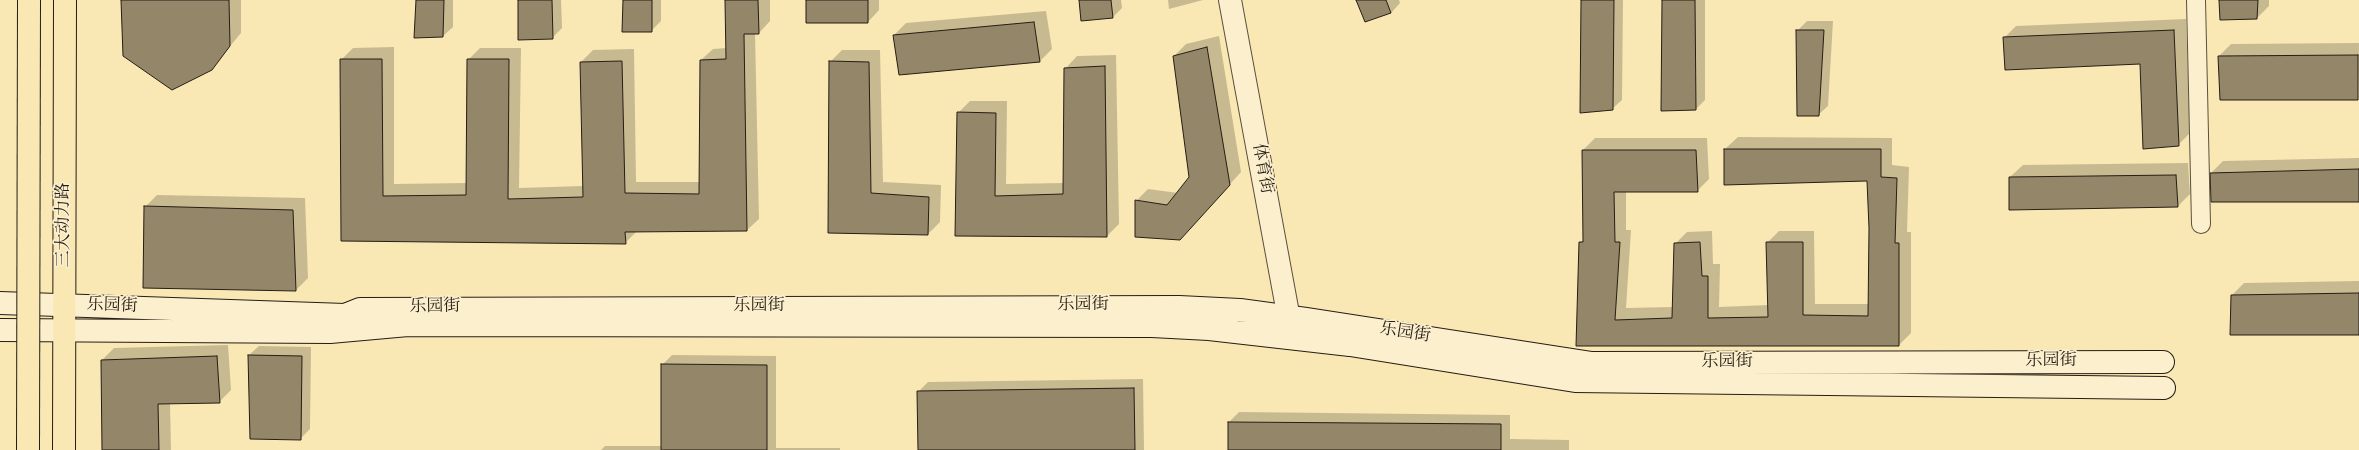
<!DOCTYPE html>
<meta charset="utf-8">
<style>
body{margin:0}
canvas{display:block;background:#f9e7b4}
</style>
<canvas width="2359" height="450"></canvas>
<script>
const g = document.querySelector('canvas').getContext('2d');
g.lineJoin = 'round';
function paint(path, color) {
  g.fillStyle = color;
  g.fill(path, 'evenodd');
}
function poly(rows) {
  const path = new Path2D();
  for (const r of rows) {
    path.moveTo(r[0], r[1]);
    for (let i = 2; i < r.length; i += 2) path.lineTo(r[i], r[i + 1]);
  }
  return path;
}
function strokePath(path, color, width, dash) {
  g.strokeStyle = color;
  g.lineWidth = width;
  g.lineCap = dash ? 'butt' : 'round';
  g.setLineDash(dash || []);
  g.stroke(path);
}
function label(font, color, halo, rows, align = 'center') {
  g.font = font + ' "Sorts Mill Goudy","Noto Serif SC",serif';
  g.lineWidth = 3.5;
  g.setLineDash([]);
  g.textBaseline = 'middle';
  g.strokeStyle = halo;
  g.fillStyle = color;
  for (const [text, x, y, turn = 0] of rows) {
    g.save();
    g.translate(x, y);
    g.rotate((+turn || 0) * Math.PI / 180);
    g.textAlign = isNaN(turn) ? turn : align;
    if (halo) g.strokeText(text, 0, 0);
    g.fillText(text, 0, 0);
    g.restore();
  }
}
const shadow = poly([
 [122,0,241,0,241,33,211,69],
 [417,0,453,0,453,27,443,36],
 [519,0,561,0,562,28,552,38],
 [624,0,661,0,661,21,651,31],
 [726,0,770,0,770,21,759,33,755,33,759,219,747,230,637,231,625,243,342,240,341,60,353,48,394,47,394,184,468,183,468,60,480,48,521,48,519,188,583,186,581,62,593,50,634,49,636,182,700,182,701,60,713,49,727,48],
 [807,0,879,0,879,10,868,22],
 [1080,0,1121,0,1122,8,1113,17],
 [1168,0,1203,0,1169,9],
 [1357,0,1399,0,1400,3,1391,13],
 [1582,0,1623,0,1622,100,1612,109],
 [1663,0,1705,0,1705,100,1696,109],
 [2220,0,2269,0,2269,6,2257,18],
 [1046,11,1052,49,1040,61,894,35,906,23],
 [2186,19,2190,133,2178,145,2141,63,2004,38,2016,26],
 [1807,21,1833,21,1828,106,1818,115,1797,31],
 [1219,36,1241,172,1180,239,1136,201,1148,189,1178,193,1190,177,1174,56,1186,44],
 [2359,43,2358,99,2219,56,2231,44],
 [842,50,880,50,883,182,941,185,940,222,928,234,829,232,830,62],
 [1116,55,1119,224,1107,236,956,235,958,113,970,101,1007,101,1006,184,1064,183,1065,69,1077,56],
 [1738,137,1892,138,1892,165,1909,167,1907,232,1911,232,1911,333,1899,345,1577,345,1580,243,1584,239,1583,150,1595,138,1707,138,1709,179,1697,191,1626,191,1626,230,1631,230,1626,308,1674,307,1675,244,1687,232,1712,231,1713,264,1720,264,1719,307,1769,305,1767,243,1779,231,1814,231,1815,304,1869,304,1870,228,1868,180,1725,149],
 [2359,158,2359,201,2211,173,2223,161],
 [2188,163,2190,194,2178,206,2010,177,2023,165],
 [157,195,305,198,308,278,296,290,145,207],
 [2359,281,2359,334,2231,334,2232,295,2244,283],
 [228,345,231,390,219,402,170,403,171,450,103,450,102,360,114,348],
 [259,346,311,347,310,429,300,439,249,355],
 [672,355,776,356,776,448,840,448,840,450,601,450,605,446,662,446,662,365],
 [1143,379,1144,450,919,450,918,392,928,382],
 [1239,412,1510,415,1510,439,1569,440,1569,450,1229,450,1229,422]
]);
const building = poly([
 [121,0,229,0,230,46,212,70,172,90,123,56,121,0],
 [416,0,444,0,443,37,414,38,416,0],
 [518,0,552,0,553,39,518,40,518,0],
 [623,0,652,0,652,32,622,32,623,0],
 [725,0,758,0,759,34,744,34,747,231,625,232,626,244,341,241,340,59,382,59,383,196,466,195,467,59,509,59,508,199,583,197,580,62,622,61,625,193,699,194,700,60,726,59,725,0],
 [806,0,868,0,868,23,806,23,806,0],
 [1079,0,1111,0,1113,18,1081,21,1079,0],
 [1356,0,1386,0,1391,13,1365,22,1356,0],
 [1581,0,1614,0,1613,110,1580,113,1581,0],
 [1662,0,1695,0,1696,110,1661,111,1662,0],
 [2219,0,2258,0,2257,19,2220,20,2219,0],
 [1034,22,1040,62,899,75,893,35,1034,22],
 [1796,30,1824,30,1819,116,1797,116,1796,30],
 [2174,30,2179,146,2143,149,2140,64,2005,70,2003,37,2174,30],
 [1207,47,1230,185,1180,240,1135,237,1135,200,1167,205,1189,177,1173,56,1207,47],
 [2358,55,2358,100,2220,100,2218,56,2358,55],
 [829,61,869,62,871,193,929,197,928,235,828,233,829,61],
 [1105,66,1107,237,955,236,957,112,996,113,995,196,1063,194,1064,68,1105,66],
 [1724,149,1881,149,1881,177,1897,178,1895,243,1899,243,1899,346,1576,346,1579,242,1583,242,1582,150,1696,150,1698,192,1614,192,1615,242,1620,242,1615,320,1672,318,1674,243,1700,242,1702,276,1708,276,1708,318,1768,317,1766,242,1803,242,1803,315,1868,316,1869,228,1867,181,1724,185,1724,149],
 [2359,169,2359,202,2211,202,2210,173,2359,169],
 [2176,175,2178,207,2009,210,2009,177,2176,175],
 [144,206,293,210,296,291,143,288,144,206],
 [2359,293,2359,335,2230,335,2231,295,2359,293],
 [248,355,302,356,301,440,250,439,248,355],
 [217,356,220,403,158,404,159,450,102,450,101,360,217,356],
 [661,364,767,365,767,450,661,450,661,364],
 [1134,388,1135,450,918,450,917,391,1134,388],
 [1228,422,1501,424,1501,450,1228,450,1228,422]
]);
const minor = poly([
 [2196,0,2201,224]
]);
const tertiary = poly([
 [1230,0,1292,335]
]);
const secondary = poly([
 [0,303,345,315,360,309,1179,307,1240,310,1306,319,1592,363,2163,362],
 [0,330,330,332,408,325,1152,326,1209,329,1350,345,1575,381,2164,388]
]);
const trunk = poly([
 [64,450,65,0]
]);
const trunkBridge = poly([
 [28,450,29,0]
]);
const streetNames = [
 ["体育街",1261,169,80],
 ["三大动力路",65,225,-90],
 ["乐园街",1083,306],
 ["乐园街",112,307,2],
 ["乐园街",759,307],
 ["乐园街",435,308,-1],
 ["乐园街",1405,334,9],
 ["乐园街",2051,362],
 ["乐园街",1727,363]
];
paint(shadow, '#0003');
paint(building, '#948668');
strokePath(building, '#261d15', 1);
strokePath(minor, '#5b503d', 20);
strokePath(tertiary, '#5b503d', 24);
strokePath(secondary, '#261d15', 24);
strokePath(trunk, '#261d15', 24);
strokePath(minor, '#fbefce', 18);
strokePath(tertiary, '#fbefce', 22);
strokePath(secondary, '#fbefce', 22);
strokePath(trunk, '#f9e7b4', 22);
strokePath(trunkBridge, '#261d15', 24, []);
strokePath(trunkBridge, '#f9e7b4', 22);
label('17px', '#261d15', '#fbefce', streetNames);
</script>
